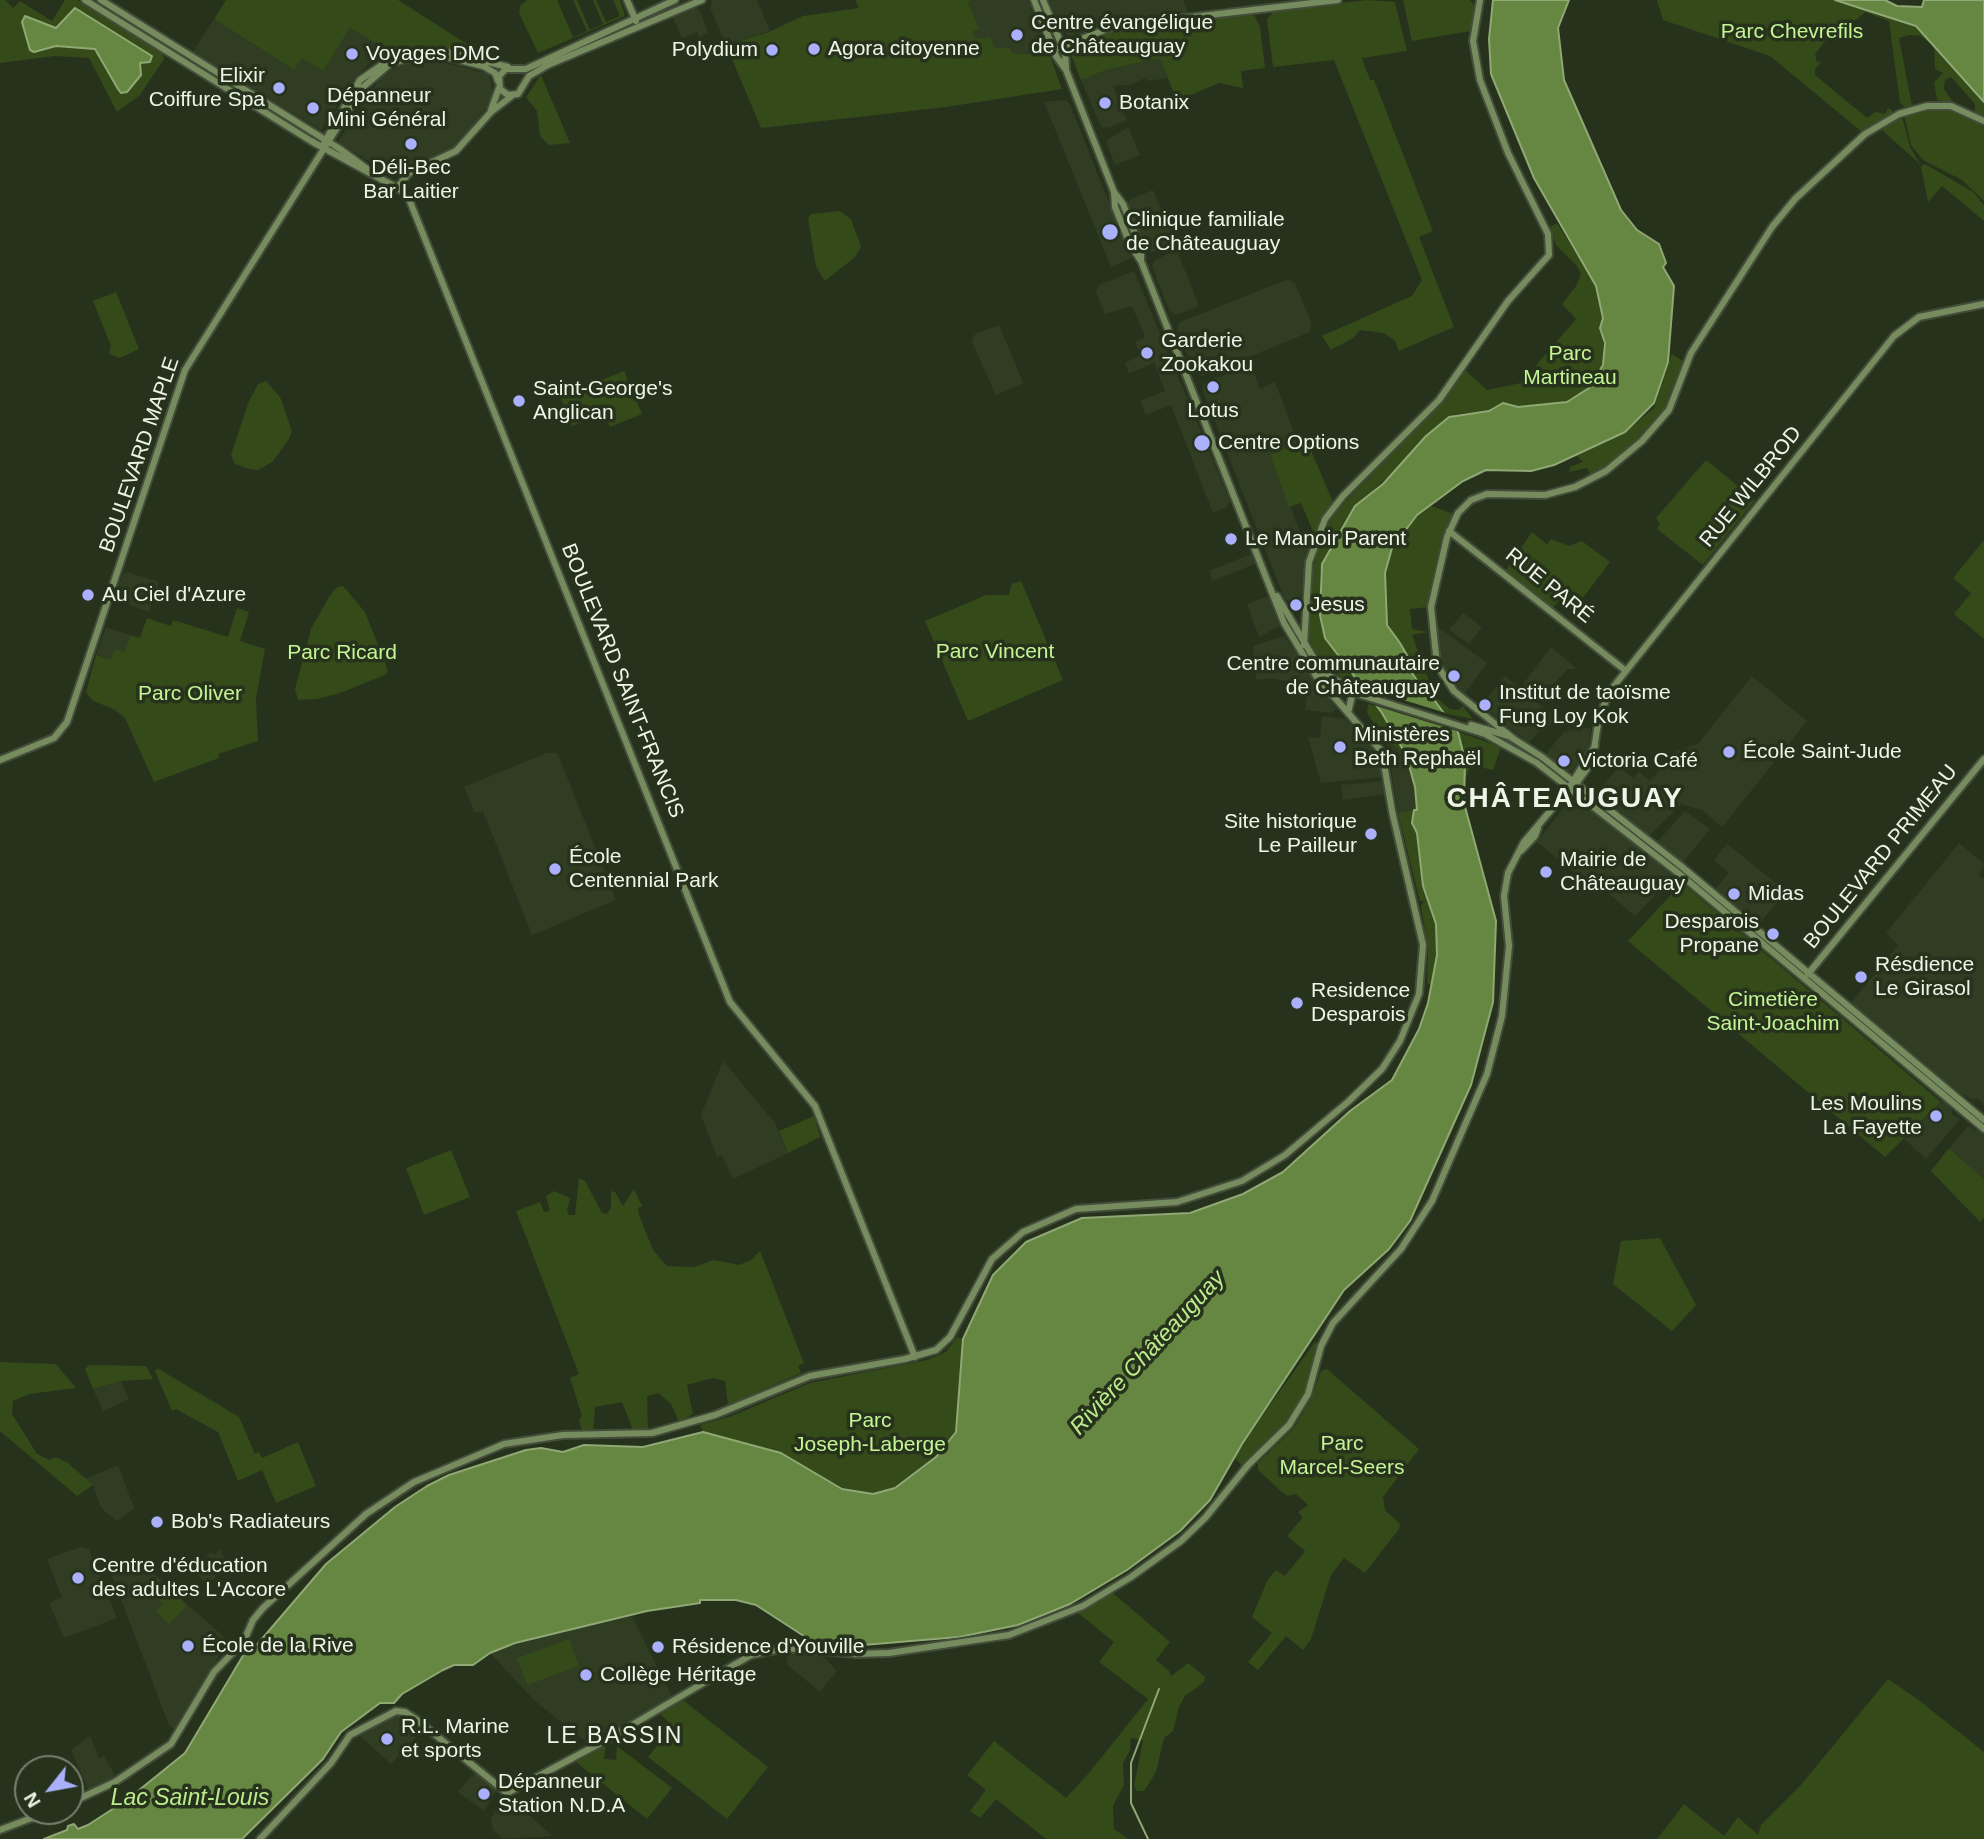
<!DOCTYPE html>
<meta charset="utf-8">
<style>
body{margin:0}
#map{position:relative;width:1984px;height:1839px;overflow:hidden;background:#27321d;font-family:Arial,sans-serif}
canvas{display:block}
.north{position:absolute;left:14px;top:1755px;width:70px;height:70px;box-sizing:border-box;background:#27321d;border:2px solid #77806e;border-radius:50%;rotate:239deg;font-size:19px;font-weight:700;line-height:28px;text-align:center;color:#eef5e8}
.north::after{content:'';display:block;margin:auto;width:24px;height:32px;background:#aab0fc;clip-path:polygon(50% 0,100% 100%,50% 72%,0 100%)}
</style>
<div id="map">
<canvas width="1984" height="1839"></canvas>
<div class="north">N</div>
</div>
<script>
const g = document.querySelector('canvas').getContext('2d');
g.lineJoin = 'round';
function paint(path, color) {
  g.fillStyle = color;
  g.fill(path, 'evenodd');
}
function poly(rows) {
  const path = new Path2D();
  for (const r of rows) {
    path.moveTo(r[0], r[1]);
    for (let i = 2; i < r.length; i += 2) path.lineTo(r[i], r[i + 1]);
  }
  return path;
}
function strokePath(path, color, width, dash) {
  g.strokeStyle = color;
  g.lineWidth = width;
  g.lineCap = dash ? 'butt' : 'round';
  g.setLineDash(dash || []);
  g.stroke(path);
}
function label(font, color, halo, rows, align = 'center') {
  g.font = font + ' Arial,sans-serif';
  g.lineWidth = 7;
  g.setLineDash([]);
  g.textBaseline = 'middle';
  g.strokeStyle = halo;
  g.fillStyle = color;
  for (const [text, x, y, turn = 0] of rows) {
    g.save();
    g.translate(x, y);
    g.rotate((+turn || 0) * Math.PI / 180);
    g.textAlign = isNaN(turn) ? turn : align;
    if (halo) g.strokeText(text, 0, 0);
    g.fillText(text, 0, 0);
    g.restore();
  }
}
const built = poly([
 [713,0,757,0,770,31,726,45,710,8],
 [971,0,1028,0,1050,56,1012,53,1010,48,994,48,975,39,973,30,978,29,968,1],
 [1049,0,1183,0,1188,13,1115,22,1070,37,1062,31],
 [694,8,699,9,708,33,700,38,697,32,682,38,673,17],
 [214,19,294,70,302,57,323,71,350,28,384,49,355,78,321,130,193,52],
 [1160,58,1168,78,1147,81,1145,78,1129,85,1113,86,1127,120,1108,128,1101,127,1081,80,1106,70],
 [414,62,442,62,485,73,489,75,494,97,460,144,445,154,393,176,341,144,339,140,381,77,396,67],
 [1065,100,1070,105,1131,258,1111,267,1044,102],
 [1128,127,1140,155,1115,165,1106,141],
 [1153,190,1175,244,1149,253,1127,204,1131,199],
 [1177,250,1199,306,1177,315,1169,311,1152,266,1155,260],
 [1134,271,1230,501,1227,507,1213,513,1171,405,1146,415,1140,401,1165,391,1154,363,1129,373,1125,363,1141,355,1135,342,1145,337,1132,306,1105,314,1096,292,1099,285],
 [1289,279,1295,283,1311,322,1310,332,1202,376,1195,374,1177,329,1180,322],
 [999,325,1023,383,996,395,972,342,975,334],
 [1251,365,1260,389,1275,382,1298,443,1270,455,1303,539,1310,544,1301,597,1295,602,1286,600,1283,595,1202,389,1205,382],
 [1251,554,1255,564,1212,581,1209,571],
 [127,572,159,582,149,612,114,599,123,574],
 [1268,596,1279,626,1259,637,1247,604],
 [1463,613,1482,627,1469,644,1449,630],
 [106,627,139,638,129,667,96,655],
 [1438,627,1487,663,1465,693,1451,680,1439,659,1435,628],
 [1284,636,1336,708,1333,713,1305,710,1308,687,1273,678,1256,680,1253,646],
 [1551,647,1577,669,1568,669,1541,697,1523,684],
 [1505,676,1559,720,1538,732,1529,743,1481,705],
 [1752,676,1807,721,1722,827,1702,810,1681,804,1649,836,1618,809,1595,794,1619,767,1633,778,1639,772,1650,781,1676,751,1698,744],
 [1322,716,1345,719,1374,746,1382,777,1321,783,1308,737,1320,738],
 [1578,728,1591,728,1589,746,1574,769,1567,772,1545,755,1563,733],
 [1383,737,1406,755,1410,776,1415,784,1417,810,1398,813,1389,752],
 [547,753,556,753,559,757,616,900,532,935,483,811,475,813,464,787],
 [1384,781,1386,794,1343,800,1341,785],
 [1573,796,1673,876,1635,916,1597,884,1593,888,1537,842],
 [1685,811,1710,829,1682,863,1658,841],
 [1959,843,1984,864,1979,875,1984,879,1984,1105,1978,1098,1972,1100,1952,1088,1851,1003,1898,945,1886,933],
 [1727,844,1786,891,1758,926,1714,890,1729,873,1714,860],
 [723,1061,775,1123,788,1153,733,1179,722,1155,717,1157,701,1115],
 [1943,1101,1952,1109,1952,1114,1960,1119,1926,1159,1904,1139],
 [1968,1126,1984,1134,1984,1179,1949,1148],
 [121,1381,129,1399,103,1411,93,1389],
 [118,1465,134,1508,117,1521,101,1508,93,1485,85,1479],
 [81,1547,89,1549,117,1618,64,1638,49,1603,62,1597,47,1559],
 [220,1549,227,1564,208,1585,194,1572,210,1552,215,1555],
 [138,1559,228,1641,176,1730,169,1725,110,1571],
 [632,1616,672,1697,589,1744,535,1701,490,1653,515,1643],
 [791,1652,822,1655,837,1671,820,1692,788,1665,786,1658],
 [400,1714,423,1730,391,1764,359,1735,354,1736],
 [90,1736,99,1758,104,1756,116,1777,89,1791,71,1750],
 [477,1770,497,1789,484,1811,458,1792],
 [509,1798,553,1836,503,1839,493,1830,491,1820,496,1809]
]);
const green = poly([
 [0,0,5,0,13,8,20,1,52,21,65,0,77,0,162,53,164,59,140,95,117,112,89,58,55,56,0,63],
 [27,16,56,29,150,62,140,63,142,70,121,93,95,49,56,46,34,52,30,49,22,22],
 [226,0,398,0,486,56,485,59,431,48,392,53,350,28,323,71,302,58,294,70,214,19],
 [527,0,557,0,573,37,587,31,573,0,577,0,590,30,603,24,593,0,596,0,606,22,620,16,613,0,620,0,625,16,538,53,519,13,520,6],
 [855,0,971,0,968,2,979,29,973,31,975,39,990,37,995,48,1010,48,1012,53,1050,56,1062,89,946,107,761,128,726,45,769,32,803,16,859,8],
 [1367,0,1395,2,1407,51,1362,58,1370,80,1374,80,1433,231,1419,237,1454,327,1399,351,1395,341,1384,333,1360,330,1353,338,1331,350,1322,336,1412,296,1422,280,1334,60,1273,67,1267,19,1274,11],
 [1403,0,1470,0,1475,7,1471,31,1412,41],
 [1657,0,1835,0,1916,26,1931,44,1921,36,1910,35,1899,38,1912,106,1905,107,1900,103,1889,21,1865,12,1856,20,1834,24,1833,31,1815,54,1817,62,1822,61,1815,69,1815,75,1867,118,1875,112,1885,114,1888,108,1892,110,1892,114,1862,132,1770,56,1663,20],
 [1253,13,1260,27,1265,68,1241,71,1243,88,1219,83,1177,101,1160,58,1106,70,1081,80,1070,52,1076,44,1110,31],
 [1934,48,1984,102,1984,116,1975,112,1975,104,1951,77,1945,80,1944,89,1955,105,1937,100,1934,82,1943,73,1935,69],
 [541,75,570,143,549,145,540,136,537,111,526,97],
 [1933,108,1954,110,1984,124,1984,201,1962,180,1923,160,1911,145,1904,115],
 [1902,117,1910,147,1920,164,1883,131,1886,124],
 [1925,164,1973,192,1984,205,1984,221,1942,186,1928,202,1921,166],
 [840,211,851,219,861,247,855,257,825,281,816,267,808,218,811,214],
 [1557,223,1596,286,1603,318,1603,368,1589,388,1567,402,1518,407,1507,404,1489,411,1455,414,1352,510,1352,516,1330,546,1320,573,1320,586,1324,633,1340,661,1361,687,1351,684,1322,663,1309,640,1310,583,1321,536,1337,510,1441,404,1465,370,1487,390,1521,383,1576,319,1562,304,1576,286,1581,274,1577,266,1556,245,1550,227],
 [116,292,139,349,120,358,109,354,111,346,93,301],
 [1672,354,1683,361,1668,405,1659,419,1644,436,1592,477,1587,468,1569,472,1570,467,1583,462,1577,456,1625,432,1654,408],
 [624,371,642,414,610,427,603,413,572,426,560,397],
 [266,381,280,397,292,431,288,441,272,462,258,470,249,469,235,464,231,455,249,401,258,384],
 [1306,439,1333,502,1314,534,1301,503,1289,507,1270,455],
 [1706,460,1755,500,1703,565,1657,529,1660,523,1656,518],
 [1428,505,1454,514,1443,541,1428,607,1410,609,1412,629,1428,632,1412,635,1435,697,1450,709,1459,710,1463,706,1473,719,1443,713,1433,698,1428,697,1410,670,1412,663,1386,621,1385,573,1392,548,1400,533],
 [1532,532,1547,544,1551,539,1569,546,1582,541,1610,562,1582,599,1571,591,1566,597,1563,595,1553,608,1506,570],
 [1984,540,1984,639,1954,614,1971,593,1953,578],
 [1021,581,1063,680,968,721,925,621,986,595,1009,595,1012,584],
 [343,586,365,612,388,670,385,675,340,693,317,699,298,700,295,689,311,629,329,597,337,587],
 [237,608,249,612,240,641,265,649,256,699,258,741,218,754,219,758,154,782,125,718,115,710,92,700,86,692,96,655,111,660,115,649,125,652,130,635,140,638,147,618,171,626,173,620,228,637],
 [1368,704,1376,706,1382,713,1387,721,1386,729,1394,732,1403,753,1383,737,1367,713],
 [1458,732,1501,747,1493,770,1471,765,1465,781,1464,753],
 [1414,810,1413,827,1417,833,1422,881,1436,924,1437,955,1432,985,1427,983,1428,947,1421,906,1424,901,1420,901,1398,813],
 [1682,883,1941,1102,1885,1157,1628,941],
 [814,1116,820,1137,788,1153,779,1131],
 [1949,1148,1984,1179,1984,1217,1980,1222,1931,1171],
 [451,1150,470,1197,424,1215,406,1168],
 [579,1178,585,1181,602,1213,607,1214,611,1208,611,1191,615,1192,623,1206,634,1189,642,1206,638,1208,639,1215,653,1250,667,1266,694,1267,714,1260,739,1265,751,1260,760,1251,804,1363,798,1366,801,1373,728,1405,725,1381,713,1378,687,1385,693,1414,679,1422,671,1404,658,1393,647,1396,648,1431,634,1433,622,1402,595,1407,593,1431,582,1431,579,1420,582,1416,570,1378,579,1374,516,1211,540,1202,544,1212,550,1211,546,1196,554,1191,570,1198,567,1211,569,1215,575,1215],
 [1660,1238,1696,1305,1672,1331,1613,1284,1621,1241],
 [957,1337,963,1339,956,1432,936,1457,903,1484,886,1491,873,1494,842,1488,781,1453,703,1432,700,1425,729,1417,810,1383,927,1360,946,1352],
 [1315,1342,1317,1344,1310,1376,1300,1402,1281,1429,1242,1466,1235,1458,1242,1444],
 [0,1362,56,1364,76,1388,29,1394,13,1401,12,1414,37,1454,49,1460,56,1457,68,1463,93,1485,77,1496,0,1431],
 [89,1365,146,1366,153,1379,121,1381,93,1389,85,1369],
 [157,1368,239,1417,255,1454,259,1452,262,1458,298,1442,316,1486,276,1503,262,1470,238,1481,218,1432,176,1409,172,1411,155,1371],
 [1327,1369,1419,1449,1383,1497,1385,1510,1400,1524,1399,1529,1365,1573,1344,1558,1331,1575,1311,1639,1303,1650,1286,1636,1258,1670,1248,1662,1272,1633,1252,1617,1268,1579,1276,1570,1285,1576,1305,1551,1287,1536,1303,1517,1298,1512,1308,1505,1296,1494,1287,1496,1283,1493,1258,1470,1258,1463,1294,1428,1312,1397,1321,1371],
 [156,1578,172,1593,170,1596,174,1593,187,1606,169,1624,156,1611,163,1604,146,1589],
 [1113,1593,1170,1642,1156,1660,1169,1671,1171,1676,1188,1663,1205,1677,1204,1682,1185,1696,1179,1707,1173,1731,1164,1738,1156,1772,1144,1791,1137,1791,1134,1786,1143,1740,1131,1738,1130,1750,1123,1763,1124,1785,1113,1806,1114,1829,1128,1839,1046,1839,996,1799,980,1818,970,1811,986,1790,967,1775,994,1741,1066,1798,1089,1773,1148,1699,1099,1662,1114,1642,1078,1613],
 [569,1639,579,1666,527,1685,517,1658],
 [1888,1679,1916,1698,1984,1752,1984,1839,1657,1839,1684,1804,1724,1836,1738,1817,1758,1835,1761,1825,1800,1786],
 [683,1700,768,1767,727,1819,648,1757,673,1726,660,1714],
 [606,1745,604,1759,616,1760,617,1746,672,1788,647,1819,576,1762]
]);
const water = poly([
 [1493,0,1569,0,1558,28,1564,80,1621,210,1637,230,1659,244,1666,263,1663,267,1674,286,1668,362,1654,403,1625,432,1554,465,1531,471,1486,470,1463,481,1417,515,1392,548,1385,573,1387,625,1400,643,1412,664,1410,670,1425,692,1431,699,1432,697,1458,732,1465,760,1464,803,1496,921,1493,1002,1471,1085,1410,1221,1389,1249,1344,1290,1242,1444,1210,1500,1180,1531,1127,1570,1070,1604,1018,1625,959,1637,851,1646,810,1640,756,1605,736,1600,700,1600,700,1603,647,1611,515,1643,490,1653,473,1665,454,1665,443,1670,402,1694,394,1703,380,1703,341,1732,323,1759,242,1839,44,1839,67,1830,68,1826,74,1824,78,1829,88,1825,128,1799,185,1753,244,1654,255,1647,326,1564,395,1507,427,1486,449,1475,526,1450,541,1448,563,1452,584,1445,643,1447,703,1432,781,1453,842,1489,873,1494,895,1488,936,1457,956,1432,963,1339,993,1275,1026,1242,1082,1218,1190,1213,1243,1194,1283,1172,1350,1111,1392,1080,1419,1029,1428,1003,1437,955,1436,924,1423,886,1417,833,1412,823,1414,810,1417,810,1415,787,1406,755,1382,713,1325,638,1320,615,1322,564,1355,506,1383,484,1426,436,1449,417,1489,411,1503,403,1518,407,1567,402,1589,388,1603,365,1605,343,1600,328,1603,318,1596,286,1534,178,1491,74,1489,39,1493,0],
 [1835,0,1885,0,1897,6,1922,7,1924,0,1984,0,1984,102,1916,26,1835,0],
 [75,8,152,56,150,62,140,63,141,75,127,92,121,93,118,89,95,49,56,46,34,52,30,50,22,22,25,16,56,28,75,8]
]);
const pier = poly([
 [1358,686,1446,713,1460,732,1373,705]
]);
const stream = poly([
 [1148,1839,1131,1803,1131,1763,1159,1689]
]);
const secondary = poly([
 [85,0,311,141,401,190,409,199,730,1002,815,1106,915,1357],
 [101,0,340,149,370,171],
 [627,0,636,21],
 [675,0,526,69,506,69,499,76,500,89,508,95,518,94,529,76,548,65,702,0],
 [1043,0,1065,53,1066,68],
 [1053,50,1115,26,1338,0],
 [491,110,499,88],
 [324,143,360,80,396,55,443,51,508,67],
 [397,188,409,173,456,151,491,112,513,95],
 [1114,192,1115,207,1130,244,1141,261],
 [1449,531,1626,671],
 [1277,596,1316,662,1331,677,1352,690],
 [1304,645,1309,562,1325,519,1343,496,1439,400,1508,301,1549,255,1548,234,1508,153,1480,80,1473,41,1480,0],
 [1316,670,1342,689,1485,734,1537,763,1682,876,1984,1129],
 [1348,713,1353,691],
 [1471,725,1509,736,1542,757,1681,866,1984,1120],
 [1514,739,1454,691,1437,665,1431,607,1447,537,1458,513,1471,500,1487,494,1545,495,1575,487,1606,471,1642,441,1669,410,1691,353,1772,227,1795,199,1865,134,1899,114,1927,106,1951,106,1984,121],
 [0,760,54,738,67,722,185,370,362,88,391,63,420,56,447,57,483,66,495,73,498,81],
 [1575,785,1592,762,1599,717,1610,691,1894,336,1919,317,1984,304],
 [1521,851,1535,836,1538,828],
 [1808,974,1984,759],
 [70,1803,115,1782,171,1744,214,1672,244,1641,253,1620,263,1608,366,1514,414,1482,504,1444,563,1435,652,1433,715,1415,810,1376,905,1359,936,1350,950,1337,992,1259,1023,1232,1076,1209,1177,1202,1242,1181,1285,1155,1349,1101,1382,1069,1400,1041,1419,994,1423,945,1392,811,1382,752,1316,676,1284,623,1141,261,1141,249,1123,204,1114,192,1066,70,1056,56,1034,0],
 [0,1830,50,1811],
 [260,1839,331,1763,350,1735,396,1711,405,1712,417,1720,507,1793,608,1739,751,1655,785,1648,857,1654,889,1653,1009,1635,1083,1606,1131,1577,1181,1541,1205,1518,1248,1465,1289,1425,1308,1394,1321,1346,1333,1323,1401,1249,1432,1201,1487,1074,1502,1016,1509,946,1504,896,1508,873,1524,842,1567,791,1595,746]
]);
const markers = [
 [1017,35,7,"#aab0fc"],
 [814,49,7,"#aab0fc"],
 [772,50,7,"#aab0fc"],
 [352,54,7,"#aab0fc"],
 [279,88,7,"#aab0fc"],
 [1105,103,7,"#aab0fc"],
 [313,108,7,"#aab0fc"],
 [411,144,7,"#aab0fc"],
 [1110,232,9,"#aab0fc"],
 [1147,353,7,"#aab0fc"],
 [1213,387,7,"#aab0fc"],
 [519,401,7,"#aab0fc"],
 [1202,443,9,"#aab0fc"],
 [1231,539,7,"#aab0fc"],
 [88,595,7,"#aab0fc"],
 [1296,605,7,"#aab0fc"],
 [1454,676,7,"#aab0fc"],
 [1485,705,7,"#aab0fc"],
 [1340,747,7,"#aab0fc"],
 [1729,752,7,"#aab0fc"],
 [1564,761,7,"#aab0fc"],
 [1371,834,7,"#aab0fc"],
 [555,869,7,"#aab0fc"],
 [1546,872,7,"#aab0fc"],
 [1734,894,7,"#aab0fc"],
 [1773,934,7,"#aab0fc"],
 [1861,977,7,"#aab0fc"],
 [1297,1003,7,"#aab0fc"],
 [1936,1116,7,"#aab0fc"],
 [157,1522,7,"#aab0fc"],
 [78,1578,7,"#aab0fc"],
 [188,1646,7,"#aab0fc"],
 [658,1647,7,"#aab0fc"],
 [586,1675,7,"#aab0fc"],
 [387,1739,7,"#aab0fc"],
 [484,1794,7,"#aab0fc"]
];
const poiNames = [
 ["Centre évangélique",1031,23],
 ["de Châteauguay",1031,47],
 ["Agora citoyenne",828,49],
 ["Polydium",758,50,"right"],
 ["Voyages DMC",366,54],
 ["Elixir",265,76,"right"],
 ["Coiffure Spa",265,100,"right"],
 ["Dépanneur",327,96],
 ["Mini Général",327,120],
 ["Botanix",1119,103],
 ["Déli-Bec",411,168,"center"],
 ["Bar Laitier",411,192,"center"],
 ["Clinique familiale",1126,220],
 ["de Châteauguay",1126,244],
 ["Garderie",1161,341],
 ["Zookakou",1161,365],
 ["Saint-George's",533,389],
 ["Anglican",533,413],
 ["Lotus",1213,411,"center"],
 ["Centre Options",1218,443],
 ["Le Manoir Parent",1245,539],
 ["Au Ciel d'Azure",102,595],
 ["Jesus",1310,605],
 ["Centre communautaire",1440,664,"right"],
 ["de Châteauguay",1440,688,"right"],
 ["Institut de taoïsme",1499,693],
 ["Fung Loy Kok",1499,717],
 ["Ministères",1354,735],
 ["Beth Rephaël",1354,759],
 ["École Saint-Jude",1743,752],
 ["Victoria Café",1578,761],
 ["Site historique",1357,822,"right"],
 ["Le Pailleur",1357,846,"right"],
 ["École",569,857],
 ["Centennial Park",569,881],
 ["Mairie de",1560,860],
 ["Châteauguay",1560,884],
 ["Midas",1748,894],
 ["Desparois",1759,922,"right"],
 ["Propane",1759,946,"right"],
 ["Résdience",1875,965],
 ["Le Girasol",1875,989],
 ["Residence",1311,991],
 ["Desparois",1311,1015],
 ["Les Moulins",1922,1104,"right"],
 ["La Fayette",1922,1128,"right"],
 ["Bob's Radiateurs",171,1522],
 ["Centre d'éducation",92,1566],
 ["des adultes L'Accore",92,1590],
 ["École de la Rive",202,1646],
 ["Résidence d'Youville",672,1647],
 ["Collège Héritage",600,1675],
 ["R.L. Marine",401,1727],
 ["et sports",401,1751],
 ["Dépanneur",498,1782],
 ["Station N.D.A",498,1806]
];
const parkNames = [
 ["Parc Chevrefils",1792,32],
 ["Parc",1570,354],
 ["Martineau",1570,378],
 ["Parc Vincent",995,652],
 ["Parc Ricard",342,653],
 ["Parc Oliver",190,694],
 ["Cimetière",1773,1000],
 ["Saint-Joachim",1773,1024],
 ["Parc",870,1421],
 ["Joseph-Laberge",870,1445],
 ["Parc",1342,1444],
 ["Marcel-Seers",1342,1468]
];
const streetNames = [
 ["BOULEVARD MAPLE",140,455,-71],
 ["RUE WILBROD",1751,487,-51],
 ["RUE PARÉ",1549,586,39],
 ["BOULEVARD SAINT-FRANCIS",622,681,68],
 ["BOULEVARD PRIMEAU",1881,857,-51]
];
const waterNames = [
 ["Rivière Châteauguay",1148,1353,-47],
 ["Lac Saint-Louis",190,1799]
];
const neighbourhoodNames = [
 ["LE BASSIN",615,1737]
];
const districtNames = [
 ["CHÂTEAUGUAY",1565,799]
];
paint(built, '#303d22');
paint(green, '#344a18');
paint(water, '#668742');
strokePath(water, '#8fa874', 2);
paint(pier, '#27321d');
strokePath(stream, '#8fa874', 2);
strokePath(secondary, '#434d39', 10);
strokePath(secondary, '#768c5f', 6);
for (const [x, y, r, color] of markers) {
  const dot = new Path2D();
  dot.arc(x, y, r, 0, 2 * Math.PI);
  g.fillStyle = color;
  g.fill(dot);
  strokePath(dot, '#27321d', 2.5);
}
label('21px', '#eef5e8', '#27321d', poiNames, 'left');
label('21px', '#c4f494', '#27321d', parkNames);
label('21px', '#eef5e8', '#27321d', streetNames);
label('italic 23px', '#bceb8b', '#27321d', waterNames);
g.letterSpacing = '2px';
label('23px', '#eef5e8', '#27321d', neighbourhoodNames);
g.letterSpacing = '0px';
g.letterSpacing = '2px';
label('bold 28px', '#eef5e8', '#27321d', districtNames);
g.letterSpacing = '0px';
</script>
